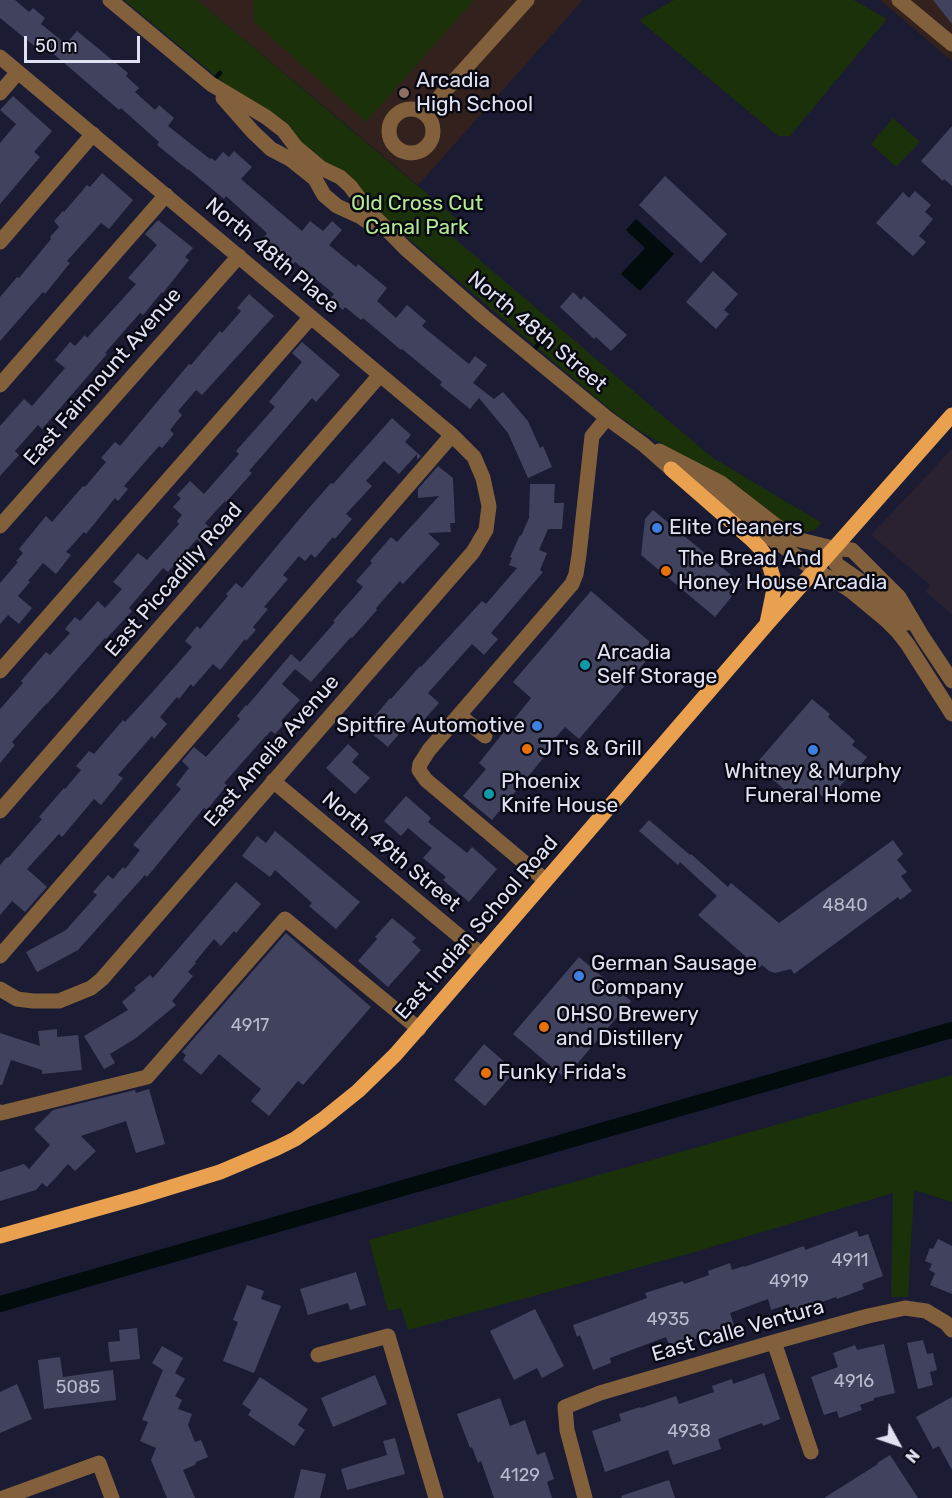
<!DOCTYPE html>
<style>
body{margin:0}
#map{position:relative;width:952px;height:1498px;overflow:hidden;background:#1b1c34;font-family:Rubik,sans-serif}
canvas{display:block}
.north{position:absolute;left:868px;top:1414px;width:60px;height:60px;-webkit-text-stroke:4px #070812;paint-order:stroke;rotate:130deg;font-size:16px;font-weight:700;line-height:24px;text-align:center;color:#e0e2f3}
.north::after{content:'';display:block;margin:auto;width:21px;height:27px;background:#e0e2f3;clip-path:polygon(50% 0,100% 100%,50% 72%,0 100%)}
.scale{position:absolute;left:24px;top:36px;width:116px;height:27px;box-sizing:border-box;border:3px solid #e0e2f3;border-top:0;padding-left:8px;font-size:18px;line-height:21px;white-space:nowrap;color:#e0e2f3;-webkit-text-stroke:4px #070812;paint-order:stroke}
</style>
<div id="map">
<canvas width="952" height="1498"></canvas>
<div class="north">N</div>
<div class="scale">50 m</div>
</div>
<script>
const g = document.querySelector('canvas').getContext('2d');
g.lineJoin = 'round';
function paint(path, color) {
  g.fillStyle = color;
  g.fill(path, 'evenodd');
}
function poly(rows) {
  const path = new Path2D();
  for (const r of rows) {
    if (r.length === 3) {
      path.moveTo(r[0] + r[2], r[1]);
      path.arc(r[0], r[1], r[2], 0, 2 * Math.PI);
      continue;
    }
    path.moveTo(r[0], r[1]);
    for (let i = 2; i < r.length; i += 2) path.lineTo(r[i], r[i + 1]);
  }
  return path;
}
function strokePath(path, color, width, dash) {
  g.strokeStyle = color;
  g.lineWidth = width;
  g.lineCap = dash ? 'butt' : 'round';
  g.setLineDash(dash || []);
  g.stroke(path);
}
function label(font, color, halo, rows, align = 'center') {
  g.font = font + ' Rubik,sans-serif';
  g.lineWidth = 5;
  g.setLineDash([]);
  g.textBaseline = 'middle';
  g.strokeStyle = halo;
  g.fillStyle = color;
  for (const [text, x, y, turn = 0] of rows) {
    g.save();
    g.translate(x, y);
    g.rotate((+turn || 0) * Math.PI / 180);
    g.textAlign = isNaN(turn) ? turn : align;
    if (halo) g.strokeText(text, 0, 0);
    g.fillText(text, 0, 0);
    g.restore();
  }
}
const commercial = poly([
 [952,449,952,615,926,592,930,585,871,535]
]);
const education = poly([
 [197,0,583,0,418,185],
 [880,0,952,0,952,61]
]);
const green = poly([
 [124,0,197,0,456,218,447,232,670,422,713,458,822,523,816,529,809,532,791,531,717,477,632,426,612,411,411,241,323,165],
 [253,0,474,0,366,122,254,22],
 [674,0,854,0,887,19,790,136,778,136,639,20],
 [893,118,920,142,896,167,871,144],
 [952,1075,952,1202,914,1190,908,1297,891,1297,893,1193,688,1254,408,1330,401,1308,388,1311,369,1240]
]);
const water = poly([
 [636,219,674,254,640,291,621,274,645,248,626,230]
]);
const stream = poly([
 [212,82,220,73],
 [532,353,539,343]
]);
const canal = poly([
 [0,1304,952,1030]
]);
const building = poly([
 [0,0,15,0,29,12,33,8,45,18,41,24,66,44,77,31,128,73,126,76,139,88,135,92,155,110,159,105,174,118,168,126,210,159,211,158,215,161,223,152,229,157,234,151,252,167,241,179,302,231,310,221,323,231,332,221,342,230,329,245,356,267,358,264,387,288,377,301,396,318,407,305,426,321,422,326,469,364,475,356,487,365,473,383,494,399,503,392,528,421,540,448,543,446,552,467,528,478,508,433,479,398,470,409,440,385,442,382,402,349,401,350,363,318,361,320,345,307,343,310,330,299,334,294,295,262,293,264,263,239,267,233,226,196,224,199,188,169,188,170,157,145,159,142,121,108,119,110,42,44,38,49,0,18],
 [933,0,952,0,952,24],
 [13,96,52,131,34,152,40,157,0,204,0,143,16,124,0,110],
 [952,126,952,186,944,179,943,181,921,161],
 [102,173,133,200,109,229,101,223,67,261,70,263,45,294,43,292,0,341,0,297,17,277,19,278,51,239,50,237,59,227,54,221,63,211,64,212,87,185,90,187],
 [665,176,727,234,701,263,639,205],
 [915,191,931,205,925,212,933,219,919,236,926,242,913,256,876,223,903,192,909,198],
 [158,220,193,248,185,257,189,260,163,293,162,292,143,315,140,313,105,353,107,354,42,429,38,425,15,451,19,455,0,476,0,426,24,399,32,406,65,368,55,360,70,342,75,346,85,335,87,338,136,284,128,278,157,245,145,234],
 [713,271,738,294,724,310,729,314,716,329,686,302],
 [573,292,581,300,584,296,627,335,611,351,596,337,594,339,560,307],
 [249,294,274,316,202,395,196,390,178,411,182,415,170,430,174,434,162,448,159,446,124,486,128,489,118,501,115,498,86,534,84,532,66,552,71,555,56,574,43,563,28,581,30,582,18,596,32,608,19,624,8,615,0,624,0,583,18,562,16,561,23,553,19,549,46,516,52,522,83,486,85,487,106,462,101,458,115,442,120,446,189,364,191,365,220,331,222,333,241,311,237,308],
 [302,342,340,375,316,402,312,398,249,471,252,473,226,502,225,501,205,523,211,529,200,542,197,539,168,572,163,568,129,608,132,611,106,639,105,638,47,704,46,704,12,742,15,745,0,763,0,709,23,683,21,681,46,652,50,655,70,633,65,629,75,617,80,621,98,601,105,608,122,589,113,582,138,553,147,560,179,524,177,521,182,515,173,507,181,498,177,495,190,481,204,494,239,454,236,451,275,407,269,402,302,362,292,353],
 [392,418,411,435,405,442,421,456,417,460,417,454,399,474,384,461,366,481,372,486,346,514,352,519,335,539,333,537,315,558,311,554,305,561,299,556,283,575,288,579,264,607,268,609,253,627,256,630,246,641,245,639,220,670,213,664,193,687,191,684,179,699,177,697,160,717,167,724,154,739,152,736,118,775,123,778,101,805,94,799,62,837,59,834,27,869,47,887,25,912,12,901,0,915,0,865,7,857,8,858,42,819,39,817,64,788,65,789,81,770,76,766,89,751,94,754,123,720,125,722,156,688,192,647,185,641,197,626,200,629,228,596,226,594,236,583,242,588,302,516,331,483,333,484],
 [438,466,453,478,455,523,450,523,451,532,428,533,440,544,403,584,400,581,376,608,377,610,352,638,351,637,311,682,295,669,282,684,300,700,281,721,284,724,275,734,271,731,263,739,224,783,227,785,207,810,204,808,147,877,145,875,78,950,37,972,26,952,66,930,97,895,93,892,108,875,113,879,123,867,125,869,140,850,133,845,181,789,176,785,189,768,182,761,194,747,206,757,240,719,237,716,246,705,247,706,291,654,300,662,335,622,333,621,363,587,356,581,372,563,370,561,391,537,397,542,439,496,418,498,418,489],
 [530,484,555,484,554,503,564,503,562,529,548,529,539,550,547,553,540,570,543,572,491,633,498,639,484,655,472,644,428,693,439,703,424,720,417,713,388,747,365,728,390,698,391,699,420,666,421,667,482,601,486,604,517,568,509,565,512,558,510,557,520,535,521,536,529,518],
 [653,510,742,584,715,617,641,555,645,519],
 [591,591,657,648,579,739,565,727,542,753,545,756,492,820,463,796,486,769,479,763,531,698,513,682],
 [812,699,830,714,828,717,855,741,852,745,867,757,853,775,851,773,828,801,814,789,801,803,755,765],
 [348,744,359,754,352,762,370,778,355,794,326,768],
 [406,796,431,818,428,822,467,853,472,847,497,869,469,902,443,880,446,877,423,858,432,848,408,828,401,836,384,821],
 [649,820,690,855,691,854,728,887,731,883,779,923,893,840,903,854,897,860,907,872,901,876,912,891,900,900,898,897,794,974,791,969,775,973,769,971,762,965,759,968,698,915,717,896,680,862,678,865,639,831],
 [275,831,360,902,336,929,309,906,312,903,275,870,270,877,242,856,257,836,266,843],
 [236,882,261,904,236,933,234,931,221,946,214,939,195,962,196,963,188,972,193,976,172,1001,176,1005,136,1038,110,1054,115,1063,104,1069,84,1036,128,1010,122,1002,136,990,134,988,150,975,153,978],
 [392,918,416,938,412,942,421,950,388,987,358,961,377,939,375,937],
 [286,933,371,1007,303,1085,298,1081,269,1116,251,1101,261,1089,219,1054,201,1075,183,1060,186,1055,182,1052],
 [579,957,631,1001,565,1078,513,1034],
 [57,1029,57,1037,78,1035,82,1070,42,1074,42,1070,11,1060,2,1085,0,1085,0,1033,40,1046,38,1031],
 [484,1044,515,1071,485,1106,454,1080],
 [149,1089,165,1144,136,1153,126,1121,81,1136,96,1151,75,1171,68,1164,47,1187,42,1183,36,1190,0,1201,0,1172,24,1164,29,1169,50,1145,34,1129,53,1110,135,1090,136,1093],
 [857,1231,859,1237,868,1234,883,1276,862,1284,864,1289,837,1299,836,1297,792,1313,789,1304,771,1310,768,1299,730,1313,735,1328,714,1336,713,1334,670,1347,666,1337,610,1358,611,1363,593,1370,580,1335,577,1337,573,1325,647,1298,645,1293,683,1281,684,1284,709,1275,708,1271,730,1263,732,1270,744,1266,744,1267,804,1246,805,1250],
 [938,1239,952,1246,952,1294,930,1285,935,1273,929,1270,932,1264,925,1261,930,1248,933,1249],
 [356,1272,366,1305,350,1310,348,1303,308,1315,300,1289],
 [247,1285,264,1291,261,1299,281,1306,254,1373,223,1361,238,1322,233,1320],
 [535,1309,564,1366,542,1378,537,1368,514,1380,490,1331],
 [137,1328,140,1359,110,1362,108,1342,120,1341,119,1330],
 [923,1340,927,1354,933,1353,937,1370,930,1372,933,1385,918,1389,907,1343],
 [884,1344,895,1393,874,1398,874,1400,860,1405,862,1410,839,1418,837,1411,824,1415,811,1377,838,1367,833,1353,855,1345,857,1350],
 [162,1346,183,1358,175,1373,185,1379,175,1396,182,1400,178,1409,192,1414,188,1425,195,1442,201,1440,208,1457,196,1462,195,1465,183,1470,195,1498,167,1498,151,1460,156,1448,140,1441,148,1422,142,1420,163,1370,152,1363],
 [60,1357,63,1377,113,1370,116,1400,44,1409,38,1360],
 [764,1373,780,1419,763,1426,762,1423,718,1439,721,1449,673,1465,668,1450,605,1472,592,1431,621,1421,619,1414,640,1407,641,1408,676,1396,679,1404,714,1392,712,1386,732,1379,733,1384],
 [375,1375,387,1404,333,1427,321,1398],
 [260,1377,308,1409,298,1425,305,1430,294,1446,248,1415,251,1410,242,1404],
 [17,1384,32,1419,0,1433,0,1392],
 [952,1397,952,1470,939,1446,933,1449,916,1417],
 [500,1398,510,1426,525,1420,537,1455,545,1452,554,1479,547,1482,552,1498,494,1498,481,1461,478,1463,472,1447,470,1448,457,1414],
 [395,1438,405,1474,347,1490,341,1469,387,1455,383,1441],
 [890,1455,918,1498,824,1498,878,1464,877,1463],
 [301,1469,326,1474,320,1498,294,1498],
 [669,1480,675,1498,622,1498,621,1496]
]);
const minor = poly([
 [110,0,211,84,266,117,283,130,296,147,321,168,340,177,350,186,368,210,405,248,484,317,607,418,644,445,671,469,713,496,759,531,784,547,814,570,839,583,851,591,886,620,898,632,908,645,952,714],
 [899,0,952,44],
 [0,57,452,435,474,457,483,478,489,506,486,530,473,552,102,979,91,988,59,1001,33,1001,17,999,0,989],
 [0,93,18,72],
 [223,98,253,132,271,149,290,159,315,179,324,195,337,206,361,217,376,228],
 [411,131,22],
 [425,113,527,0],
 [0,242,93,134],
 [0,385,166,195],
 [659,451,721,483,792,538,833,548,852,550,899,597,922,636,952,681],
 [0,526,239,256],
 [833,548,836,564,859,580,908,623],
 [0,671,311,317],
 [459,715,485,736],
 [273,781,482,955],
 [0,811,380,375],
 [545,880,426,780,419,770,420,764,429,750,572,584,576,574,579,555,592,436,607,418],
 [0,956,452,435],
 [0,1112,1,1113,147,1077,285,919,419,1029],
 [774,1342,811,1452],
 [318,1355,388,1336,436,1498],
 [3,1498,99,1463,112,1498],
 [585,1498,567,1430,565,1407,600,1393,774,1342,868,1316,905,1308,926,1311,946,1323,952,1330]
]);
const major = poly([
 [671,469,750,538,760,548,765,555,769,564,773,577,774,589,767,623],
 [0,1236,139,1197,220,1172,277,1148,295,1139,322,1120,358,1091,395,1055,416,1031,767,624,952,415]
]);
const markers = [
 [404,93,6,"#8d6e63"],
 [657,528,6,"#3f7fe0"],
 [666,571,6,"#e8710a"],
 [585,665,6,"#0f9aa8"],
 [537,726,6,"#3f7fe0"],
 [527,749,6,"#e8710a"],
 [813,750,6,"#3f7fe0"],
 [489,794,6,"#0f9aa8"],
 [579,976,6,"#3f7fe0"],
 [544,1027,6,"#e8710a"],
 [486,1073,6,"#e8710a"]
];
const numberNames = [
 ["4840",845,906],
 ["4917",250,1026],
 ["4911",850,1261],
 ["4919",789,1282],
 ["4935",668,1320],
 ["4916",854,1382],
 ["5085",78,1388],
 ["4938",689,1432],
 ["4129",520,1476]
];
const poiNames = [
 ["Arcadia",416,81],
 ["High School",416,105],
 ["Elite Cleaners",669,528],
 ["The Bread And",678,559],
 ["Honey House Arcadia",678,583],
 ["Arcadia",597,653],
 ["Self Storage",597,677],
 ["Spitfire Automotive",525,726,"right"],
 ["JT's & Grill",539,749],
 ["Whitney & Murphy",813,772,"center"],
 ["Funeral Home",813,796,"center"],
 ["Phoenix",501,782],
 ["Knife House",501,806],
 ["German Sausage",591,964],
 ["Company",591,988],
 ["OHSO Brewery",556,1015],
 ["and Distillery",556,1039],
 ["Funky Frida's",498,1073]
];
const parkNames = [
 ["Old Cross Cut",417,204],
 ["Canal Park",417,228]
];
const streetNames = [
 ["North 48th Place",272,256,40],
 ["North 48th Street",537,332,40],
 ["East Fairmount Avenue",103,377,-49],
 ["East Piccadilly Road",174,580,-49],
 ["East Amelia Avenue",272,751,-49],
 ["North 49th Street",391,852,40],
 ["East Indian School Road",477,928,-49],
 ["East Calle Ventura",738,1331,-16]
];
paint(commercial, '#2a2231');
paint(education, '#33211d');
paint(green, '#1a3109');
paint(water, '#020c0c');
strokePath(stream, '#020c0c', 4.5);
strokePath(canal, '#020c0c', 16);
paint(building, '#41435e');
strokePath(minor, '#83603c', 15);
strokePath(major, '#e9a150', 15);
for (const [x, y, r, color] of markers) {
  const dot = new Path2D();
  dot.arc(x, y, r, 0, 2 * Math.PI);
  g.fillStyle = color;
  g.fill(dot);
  strokePath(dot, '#070812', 2);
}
label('18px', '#b8bace', null, numberNames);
label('21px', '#e0e2f3', '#070812', poiNames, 'left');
label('21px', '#b4e995', '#070812', parkNames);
label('21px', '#e0e2f3', '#070812', streetNames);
</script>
